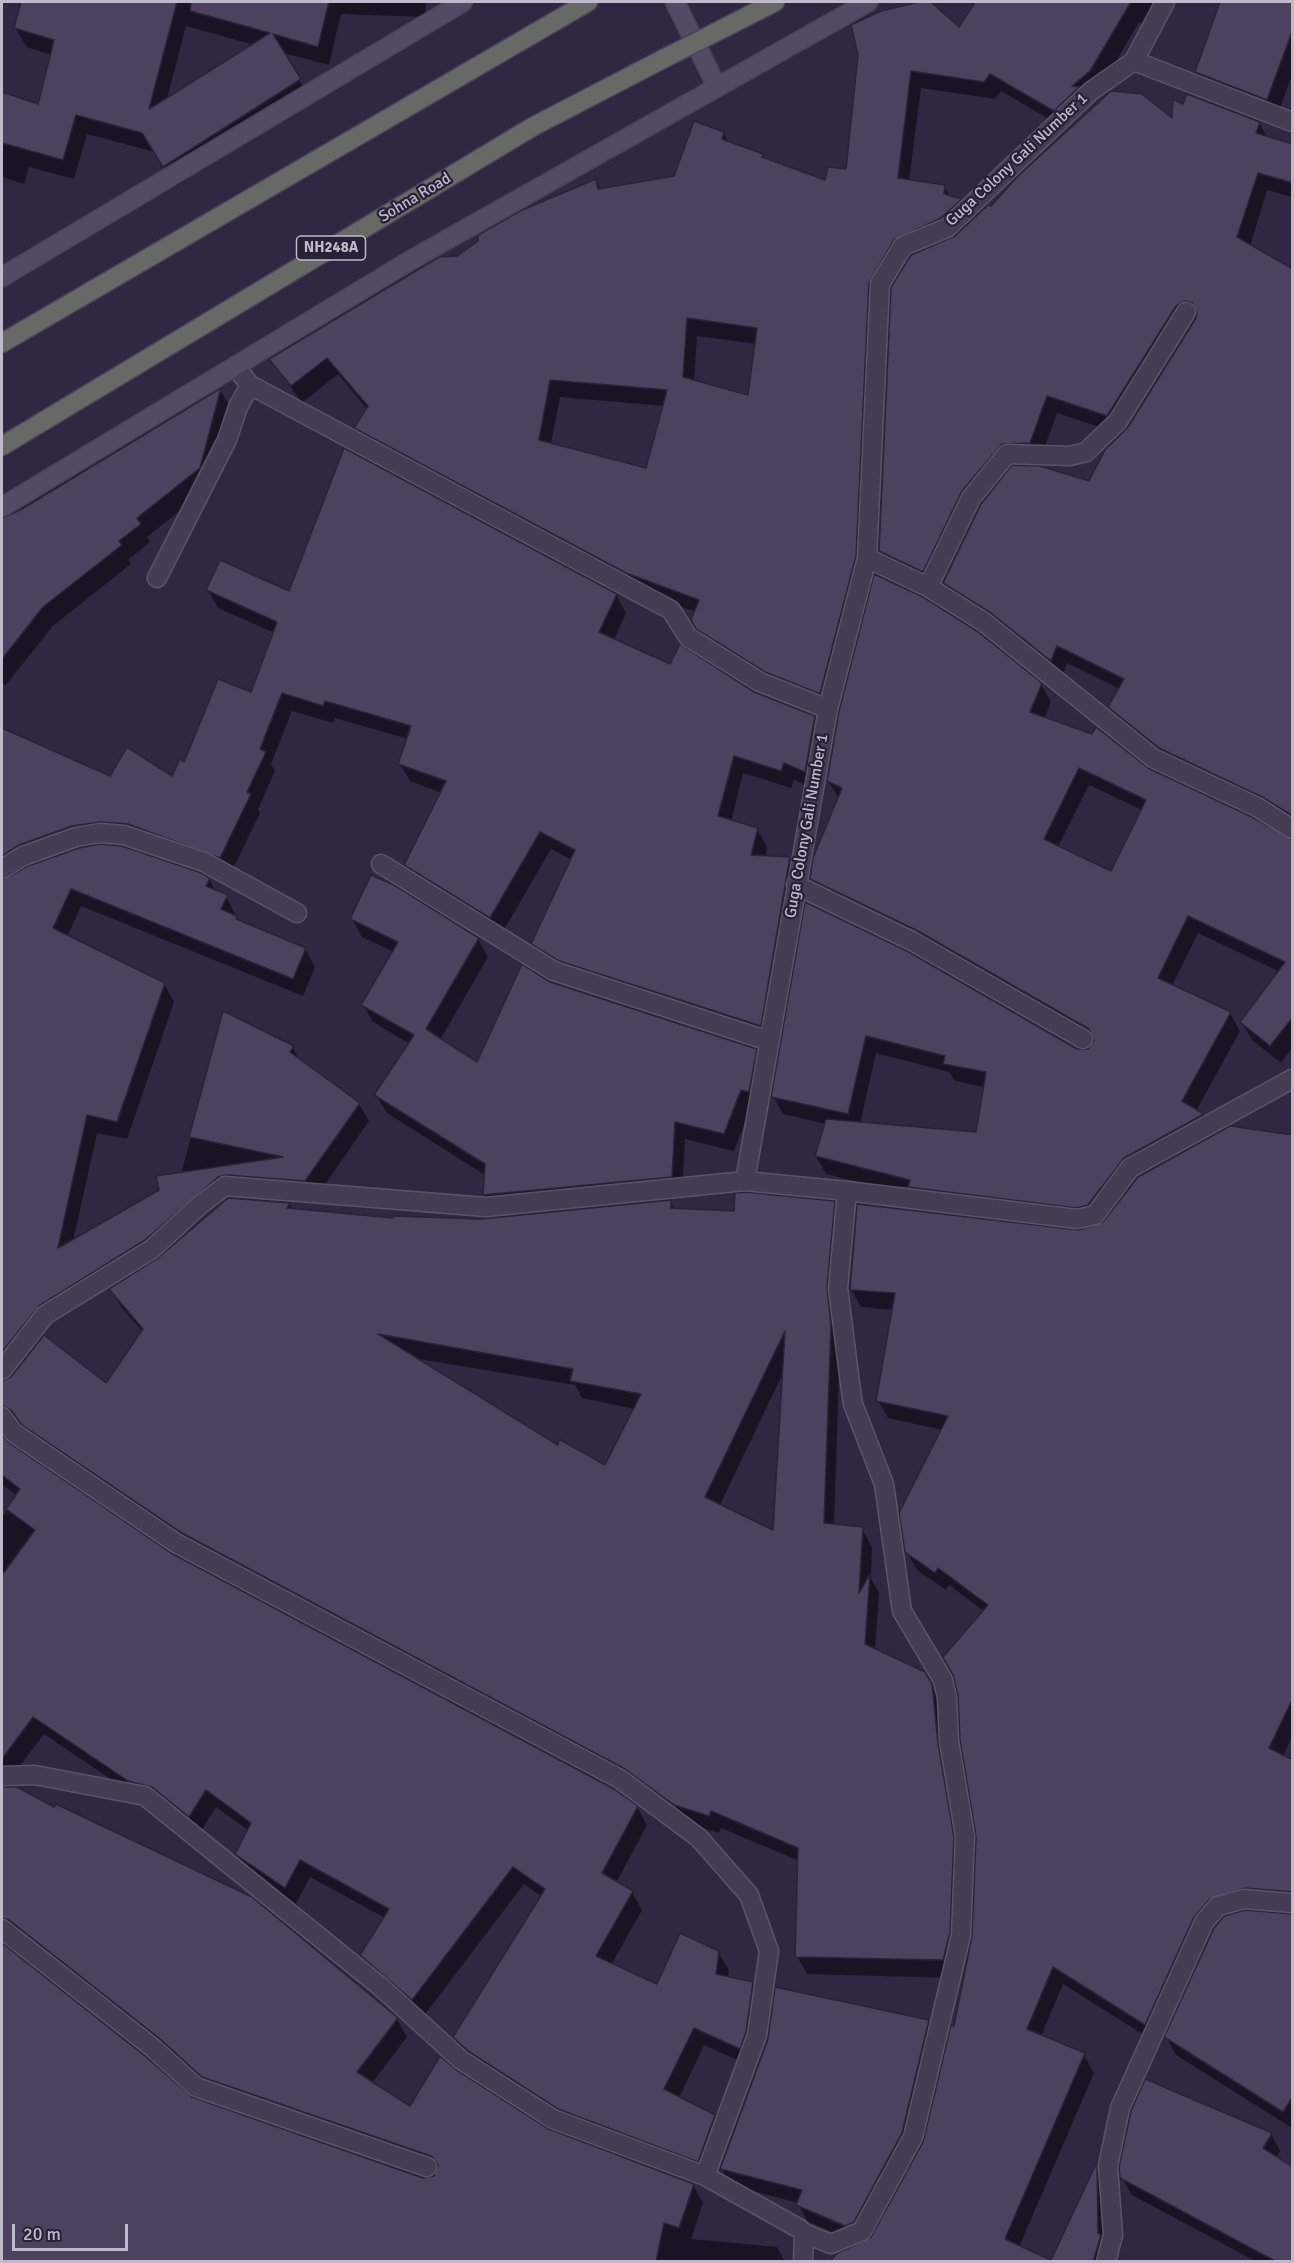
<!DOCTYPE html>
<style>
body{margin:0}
#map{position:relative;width:1294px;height:2263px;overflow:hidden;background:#302742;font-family:Signika,sans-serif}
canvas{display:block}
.frame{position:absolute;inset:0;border:3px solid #c0b9cc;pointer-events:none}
.scale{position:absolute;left:12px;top:2224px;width:116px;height:27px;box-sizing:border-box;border:3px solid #c0b9cc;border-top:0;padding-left:8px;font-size:18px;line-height:21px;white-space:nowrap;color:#c0b9cc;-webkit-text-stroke:4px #282037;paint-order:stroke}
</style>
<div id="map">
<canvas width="1294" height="2263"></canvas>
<div class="frame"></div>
<div class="scale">20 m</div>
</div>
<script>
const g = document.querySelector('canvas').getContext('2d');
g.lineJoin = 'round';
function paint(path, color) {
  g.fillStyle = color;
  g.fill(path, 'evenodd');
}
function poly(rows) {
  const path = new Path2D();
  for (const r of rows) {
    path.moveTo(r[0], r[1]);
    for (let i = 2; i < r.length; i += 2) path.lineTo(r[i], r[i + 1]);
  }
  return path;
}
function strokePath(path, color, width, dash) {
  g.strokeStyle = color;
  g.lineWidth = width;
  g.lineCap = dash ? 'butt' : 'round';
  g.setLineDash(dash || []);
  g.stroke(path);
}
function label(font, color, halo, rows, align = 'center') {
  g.font = font + ' Signika,sans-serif';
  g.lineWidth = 4.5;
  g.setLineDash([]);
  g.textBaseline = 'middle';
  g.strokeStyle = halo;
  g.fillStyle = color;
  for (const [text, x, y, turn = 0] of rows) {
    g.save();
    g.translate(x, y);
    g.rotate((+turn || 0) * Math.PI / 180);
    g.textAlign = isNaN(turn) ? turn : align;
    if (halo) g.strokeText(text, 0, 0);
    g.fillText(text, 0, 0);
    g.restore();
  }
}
const shadow = poly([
 [23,2,426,2,425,17,341,14,329,65,283,53,311,100,176,186,155,152,87,134,74,179,29,167,24,184,2,177,2,93,39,106,52,55,27,47,15,28],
 [186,26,254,45,167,99],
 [925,2,929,2,959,30,977,2,1160,2,1145,27,1139,22,1100,89,1064,128,1001,91,995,99,921,88,909,181,944,186,951,198,961,200,971,217,951,236,935,243,936,246,956,237,992,207,1174,121,1184,106,1259,123,1268,138,1292,146,1292,197,1267,190,1250,246,1292,271,1292,826,1171,766,1120,725,1109,707,1120,689,1067,663,1061,678,955,601,944,583,1089,483,1129,428,1198,318,1186,324,1117,433,1057,413,1040,461,1012,462,972,509,933,589,891,569,880,551,893,288,914,253,904,257,878,301,865,575,830,711,708,647,692,620,696,612,638,591,366,445,356,428,367,409,338,374,302,403,271,359,596,181,601,190,676,177,723,133,729,143,762,156,765,160,827,182,847,171,884,12],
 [697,336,757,344,750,397,694,382],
 [560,397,664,406,647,470,551,444],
 [1221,2,1292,2,1292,74,1277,117,1207,90,1196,72],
 [220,390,230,407,210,487,147,537,150,542,128,560,131,564,53,626,5,686,2,682,2,518,8,518],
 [208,590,616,595,626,613,614,640,670,666,753,693,814,717,825,735,815,789,794,780,791,788,743,773,731,822,757,829,767,847,765,858,790,859,800,877,771,1043,543,962,533,944,572,860,551,849,501,935,416,883,406,865,442,793,410,781,399,763,408,739,335,718,333,723,292,711,271,764,275,771,258,809,260,813,230,875,112,839,83,844,29,863,19,870,209,879,216,892,226,896,239,922,305,949,315,967,303,996,81,906,67,937,164,984,174,1002,127,1139,97,1133,73,1241,160,1191,181,1174,224,1014,292,1047,301,1062,359,1104,369,1121,315,1199,228,1195,155,1258,49,1323,2,1382,107,1385,143,1332,121,1307,111,1289,160,1259,229,1199,289,1204,293,1210,394,1220,481,1221,670,1201,675,1210,735,1212,834,1203,844,1220,834,1526,862,1529,872,1547,871,1578,879,1593,875,1650,924,1673,942,1704,963,1856,953,1978,807,1974,797,1956,799,1861,721,1828,719,1833,685,1823,194,1551,34,1443,22,1428,12,1423,5,1426,2,1435,2,734,74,786,110,777,173,778,251,694,275,633,218,608],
 [413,1358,575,1385,582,1398,635,1409,606,1467,559,1448],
 [784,1371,774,1532,720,1505],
 [1041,684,1051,702,1044,719,1292,840,1292,1048,1281,1063,1252,1040,1242,1023,1280,972,1198,933,1172,986,1230,1013,1240,1031,1196,1111,1203,1115,1213,1133,1134,1176,1099,1223,915,1196,826,1174,816,1156,826,1124,783,1114,773,1096,807,904,1077,1050,1089,1050,1094,1043,929,949,822,897,811,879,839,799,828,781],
 [1089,785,1142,810,1112,873,1058,847],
 [876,1053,949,1072,955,1081,985,1087,977,1133,860,1124],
 [352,919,478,939,488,957,440,1040,477,1064,550,983,756,1050,766,1068,734,1151,685,1139,682,1195,494,1213,484,1195,485,1175,387,1113,376,1095,410,1044,373,1022,363,1005,394,952,362,937],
 [1292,1137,1292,1736,1283,1757,1292,1762,1292,1908,1255,1905,1220,1916,1203,1936,1155,2042,1063,1984,1041,2036,1084,2055,1094,2073,1019,2247,873,2238,925,2140,956,2027,973,1938,984,1611,949,1585,946,1590,917,1570,906,1551,943,1430,888,1418,878,1400,893,1310,861,1307,851,1289,1098,1227],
 [2,1436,6,1443,169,1554,637,1807,647,1825,616,1883,632,1892,642,1910,611,1965,657,1986,718,1952,729,1970,728,1978,752,1983,763,2001,750,2066,704,2045,679,2098,714,2116,725,2134,708,2179,570,2127,465,2055,454,2037,542,1897,524,1884,423,2017,372,1973,361,1955,385,1918,310,1877,296,1904,247,1872,237,1854,249,1831,216,1807,199,1834,140,1799,44,1734,3,1788,397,2019,407,2037,372,2083,410,2108,454,2071,548,2131,693,2185,703,2203,691,2239,777,2247,785,2262,2,2262,2,1518,17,1496,2,1484],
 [2,1941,214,2095,437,2174,423,2179,191,2099,144,2057,2,1945],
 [1228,1914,1229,1916,1292,1915,1292,2128,1176,2055,1166,2037,1215,1929],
 [928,2022,938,2039,911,2151,855,2242,807,2221,798,2203,731,2185,721,2168,769,2039],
 [1271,2134,1280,2151,1276,2158,1292,2262,1257,2262,1132,2195,1122,2177],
 [1098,2165,1107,2181,1109,2262,1052,2262]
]);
const building = poly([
 [21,2,177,2,149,109,270,33,190,11,191,2,329,2,318,47,273,34,301,79,163,167,142,133,76,115,63,160,2,143,2,92,38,104,54,40,14,28,21,2],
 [919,2,931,2,959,27,975,2,1131,2,1090,71,1072,86,1079,87,1054,111,990,74,984,82,911,71,898,178,945,185,944,194,962,199,941,218,894,240,869,283,856,556,820,694,765,672,696,629,691,620,699,600,626,573,354,428,368,406,327,358,291,386,269,359,439,257,457,256,478,241,478,235,520,211,596,179,598,189,674,176,694,121,724,132,722,139,763,154,762,157,825,180,828,167,846,169,858,55,851,25,881,11,919,2],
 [687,318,757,328,748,395,683,377,687,318],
 [550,380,667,390,646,468,539,440,550,380],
 [1220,2,1293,2,1293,29,1267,100,1195,72,1220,2],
 [1111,91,1142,94,1172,118,1173,99,1183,104,1187,94,1260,122,1256,133,1293,144,1293,183,1258,173,1237,237,1293,269,1293,816,1262,797,1159,748,1108,707,1124,679,1057,646,1051,661,991,613,943,583,981,504,1012,465,1040,466,1089,481,1105,450,1128,427,1196,318,1197,312,1192,303,1186,301,1176,306,1107,416,1047,396,1030,443,1002,444,962,491,923,572,879,551,891,287,911,255,955,236,988,205,991,206,1019,175,1111,91],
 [221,388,200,468,137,518,141,524,119,541,122,545,43,607,2,659,2,518,22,509,221,388],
 [344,448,617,594,599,632,670,664,680,644,754,692,815,716,805,772,784,763,781,771,734,756,718,816,758,828,751,855,790,857,761,1026,559,961,531,944,575,850,540,832,490,918,404,865,446,781,398,764,411,726,325,701,323,706,282,693,260,749,266,752,247,792,251,794,220,858,128,824,101,822,72,826,19,845,2,856,2,728,110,776,127,747,172,776,180,759,184,762,218,679,251,692,277,622,206,590,220,560,289,591,344,448],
 [874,574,923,597,977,631,1042,683,1030,712,1092,734,1096,727,1148,768,1252,817,1293,840,1293,1017,1270,1046,1240,1022,1285,962,1188,916,1158,978,1231,1012,1182,1101,1204,1114,1124,1158,1088,1205,1076,1208,908,1187,910,1180,815,1156,826,1119,976,1132,986,1072,943,1064,945,1056,866,1036,848,1114,771,1097,805,902,907,951,1077,1049,1088,1049,1094,1040,1089,1029,918,931,810,879,813,858,842,788,827,781,839,711,874,574],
 [1079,768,1146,800,1111,871,1044,839,1079,768],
 [100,844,122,846,199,872,210,878,206,886,228,895,221,909,237,916,236,919,306,948,293,979,71,889,53,928,165,983,117,1122,87,1115,58,1248,159,1190,156,1176,283,1157,189,1137,223,1011,294,1046,290,1052,360,1103,305,1181,226,1175,218,1177,145,1240,39,1306,2,1352,2,880,28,866,79,848,100,844],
 [371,875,394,885,479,938,426,1029,477,1062,522,964,550,982,757,1049,749,1092,741,1090,724,1134,675,1122,672,1177,483,1195,485,1164,374,1095,414,1035,361,1005,398,942,350,919,371,875],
 [1230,1126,1293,1135,1293,1698,1269,1748,1293,1760,1293,1892,1245,1888,1210,1899,1194,1917,1145,2025,1053,1967,1027,2029,1085,2053,1005,2239,1051,2260,1097,2162,1098,2233,1101,2235,1093,2262,830,2262,836,2254,871,2237,923,2142,951,2025,954,2026,972,1936,976,1836,960,1740,958,1696,953,1675,943,1657,988,1605,938,1568,935,1573,905,1552,899,1513,948,1416,876,1401,895,1293,850,1290,857,1204,1079,1230,1103,1222,1138,1177,1230,1126],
 [745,1192,835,1201,827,1287,831,1325,824,1523,863,1527,859,1593,870,1574,865,1644,925,1672,932,1684,938,1743,954,1837,950,1933,943,1960,795,1957,798,1848,711,1811,709,1816,674,1805,625,1769,182,1533,22,1425,11,1410,2,1406,2,1381,11,1377,44,1335,106,1383,143,1329,109,1289,159,1257,228,1198,290,1203,287,1208,393,1218,394,1216,481,1219,671,1200,671,1208,734,1211,735,1193,745,1192],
 [785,1331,773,1530,705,1497,785,1331],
 [378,1334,573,1369,570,1381,641,1394,605,1465,559,1439,558,1445,378,1334],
 [2,1435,8,1442,171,1553,614,1789,638,1806,602,1873,633,1891,596,1956,657,1984,680,1933,719,1951,716,1974,753,1982,746,2032,740,2049,694,2028,664,2089,715,2115,698,2162,558,2109,468,2051,453,2037,545,1889,513,1867,412,2000,360,1955,389,1909,300,1860,285,1888,235,1854,251,1823,206,1790,189,1817,152,1787,128,1781,33,1717,2,1759,2,1575,35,1530,6,1509,20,1489,2,1475,2,1435],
 [2,1787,17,1787,54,1807,56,1804,252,1897,398,2018,357,2072,410,2106,440,2056,455,2069,549,2129,694,2184,679,2228,664,2223,656,2262,2,2262,2,1943,145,2056,192,2097,423,2178,434,2176,438,2165,431,2156,202,2077,159,2038,9,1920,2,1918,2,1787],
 [1245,1910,1293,1914,1293,2096,1283,2112,1164,2037,1214,1928,1224,1916,1245,1910],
 [775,1987,929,2020,902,2133,854,2222,845,2226,796,2205,802,2190,720,2169,768,2039,775,1987],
 [1145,2079,1272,2133,1263,2148,1293,2167,1293,2262,1277,2262,1120,2178,1119,2167,1131,2111,1145,2079]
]);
const minor = poly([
 [1134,61,1292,122],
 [235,366,250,385,671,610,688,637,760,682,828,709],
 [867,558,928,587,984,622,1153,758,1257,807,1292,829],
 [157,578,227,440,238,407,250,385],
 [928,587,971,498,1007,454,1070,456,1086,452,1118,421,1186,312],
 [381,864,554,971,769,1041],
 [2,869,23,856,76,837,100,833,124,835,204,862,297,913],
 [796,885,912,941,1083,1039],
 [745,1181,828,709,867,558,880,284,903,246,947,228,1091,91,1134,61,1165,2],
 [2,1370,45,1315,152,1249,200,1205,225,1186,486,1207,745,1181,847,1191,1077,1219,1095,1215,1130,1168,1292,1079],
 [2,1417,14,1433,176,1543,620,1779,699,1838,749,1895,769,1951,757,2035,705,2176],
 [2,1776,35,1775,145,1796,381,1987,461,2060,553,2119,705,2176,800,2229,804,2233,803,2262],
 [2,1929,152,2047,196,2087,427,2167],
 [804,2233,831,2244,862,2231,913,2137,961,1935,965,1836,949,1741,947,1698,943,1680,902,1611,884,1484,853,1404,850,1383,838,1288,847,1191],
 [1106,2262,1113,2235,1108,2166,1120,2108,1204,1922,1218,1906,1244,1899,1292,1903]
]);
const secondary = poly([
 [675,2,717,87],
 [2,277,463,2],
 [2,507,411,260,868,2]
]);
const trunk = poly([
 [726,27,775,2],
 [2,343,588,2],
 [2,446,534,126,665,58]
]);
const trunkBridge = poly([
 [665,58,726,27]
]);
const shields = [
 [331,248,69]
];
const shieldNames = [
 ["NH248A",331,248]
];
const streetNames = [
 ["Guga Colony Gali Number 1",1017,160,-43],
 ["Sohna Road",415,198,-31],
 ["Guga Colony Gali Number 1",807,826,-80]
];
paint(shadow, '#0007');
paint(building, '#4c4260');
strokePath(building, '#2a2239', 1.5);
strokePath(minor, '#5b5469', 21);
strokePath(secondary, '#4a4258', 21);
strokePath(trunk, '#4b4359', 21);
strokePath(minor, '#433c52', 18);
strokePath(secondary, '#544a65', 18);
strokePath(trunk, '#676966', 18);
strokePath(trunkBridge, '#4b4359', 21, []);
strokePath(trunkBridge, '#676966', 18);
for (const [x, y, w] of shields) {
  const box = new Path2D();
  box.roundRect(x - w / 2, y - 12, w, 24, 4.5);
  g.fillStyle = '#282037';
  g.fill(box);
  strokePath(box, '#c0b9cc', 1.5);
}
label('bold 15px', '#c0b9cc', null, shieldNames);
label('16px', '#c0b9cc', '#282037', streetNames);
</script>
